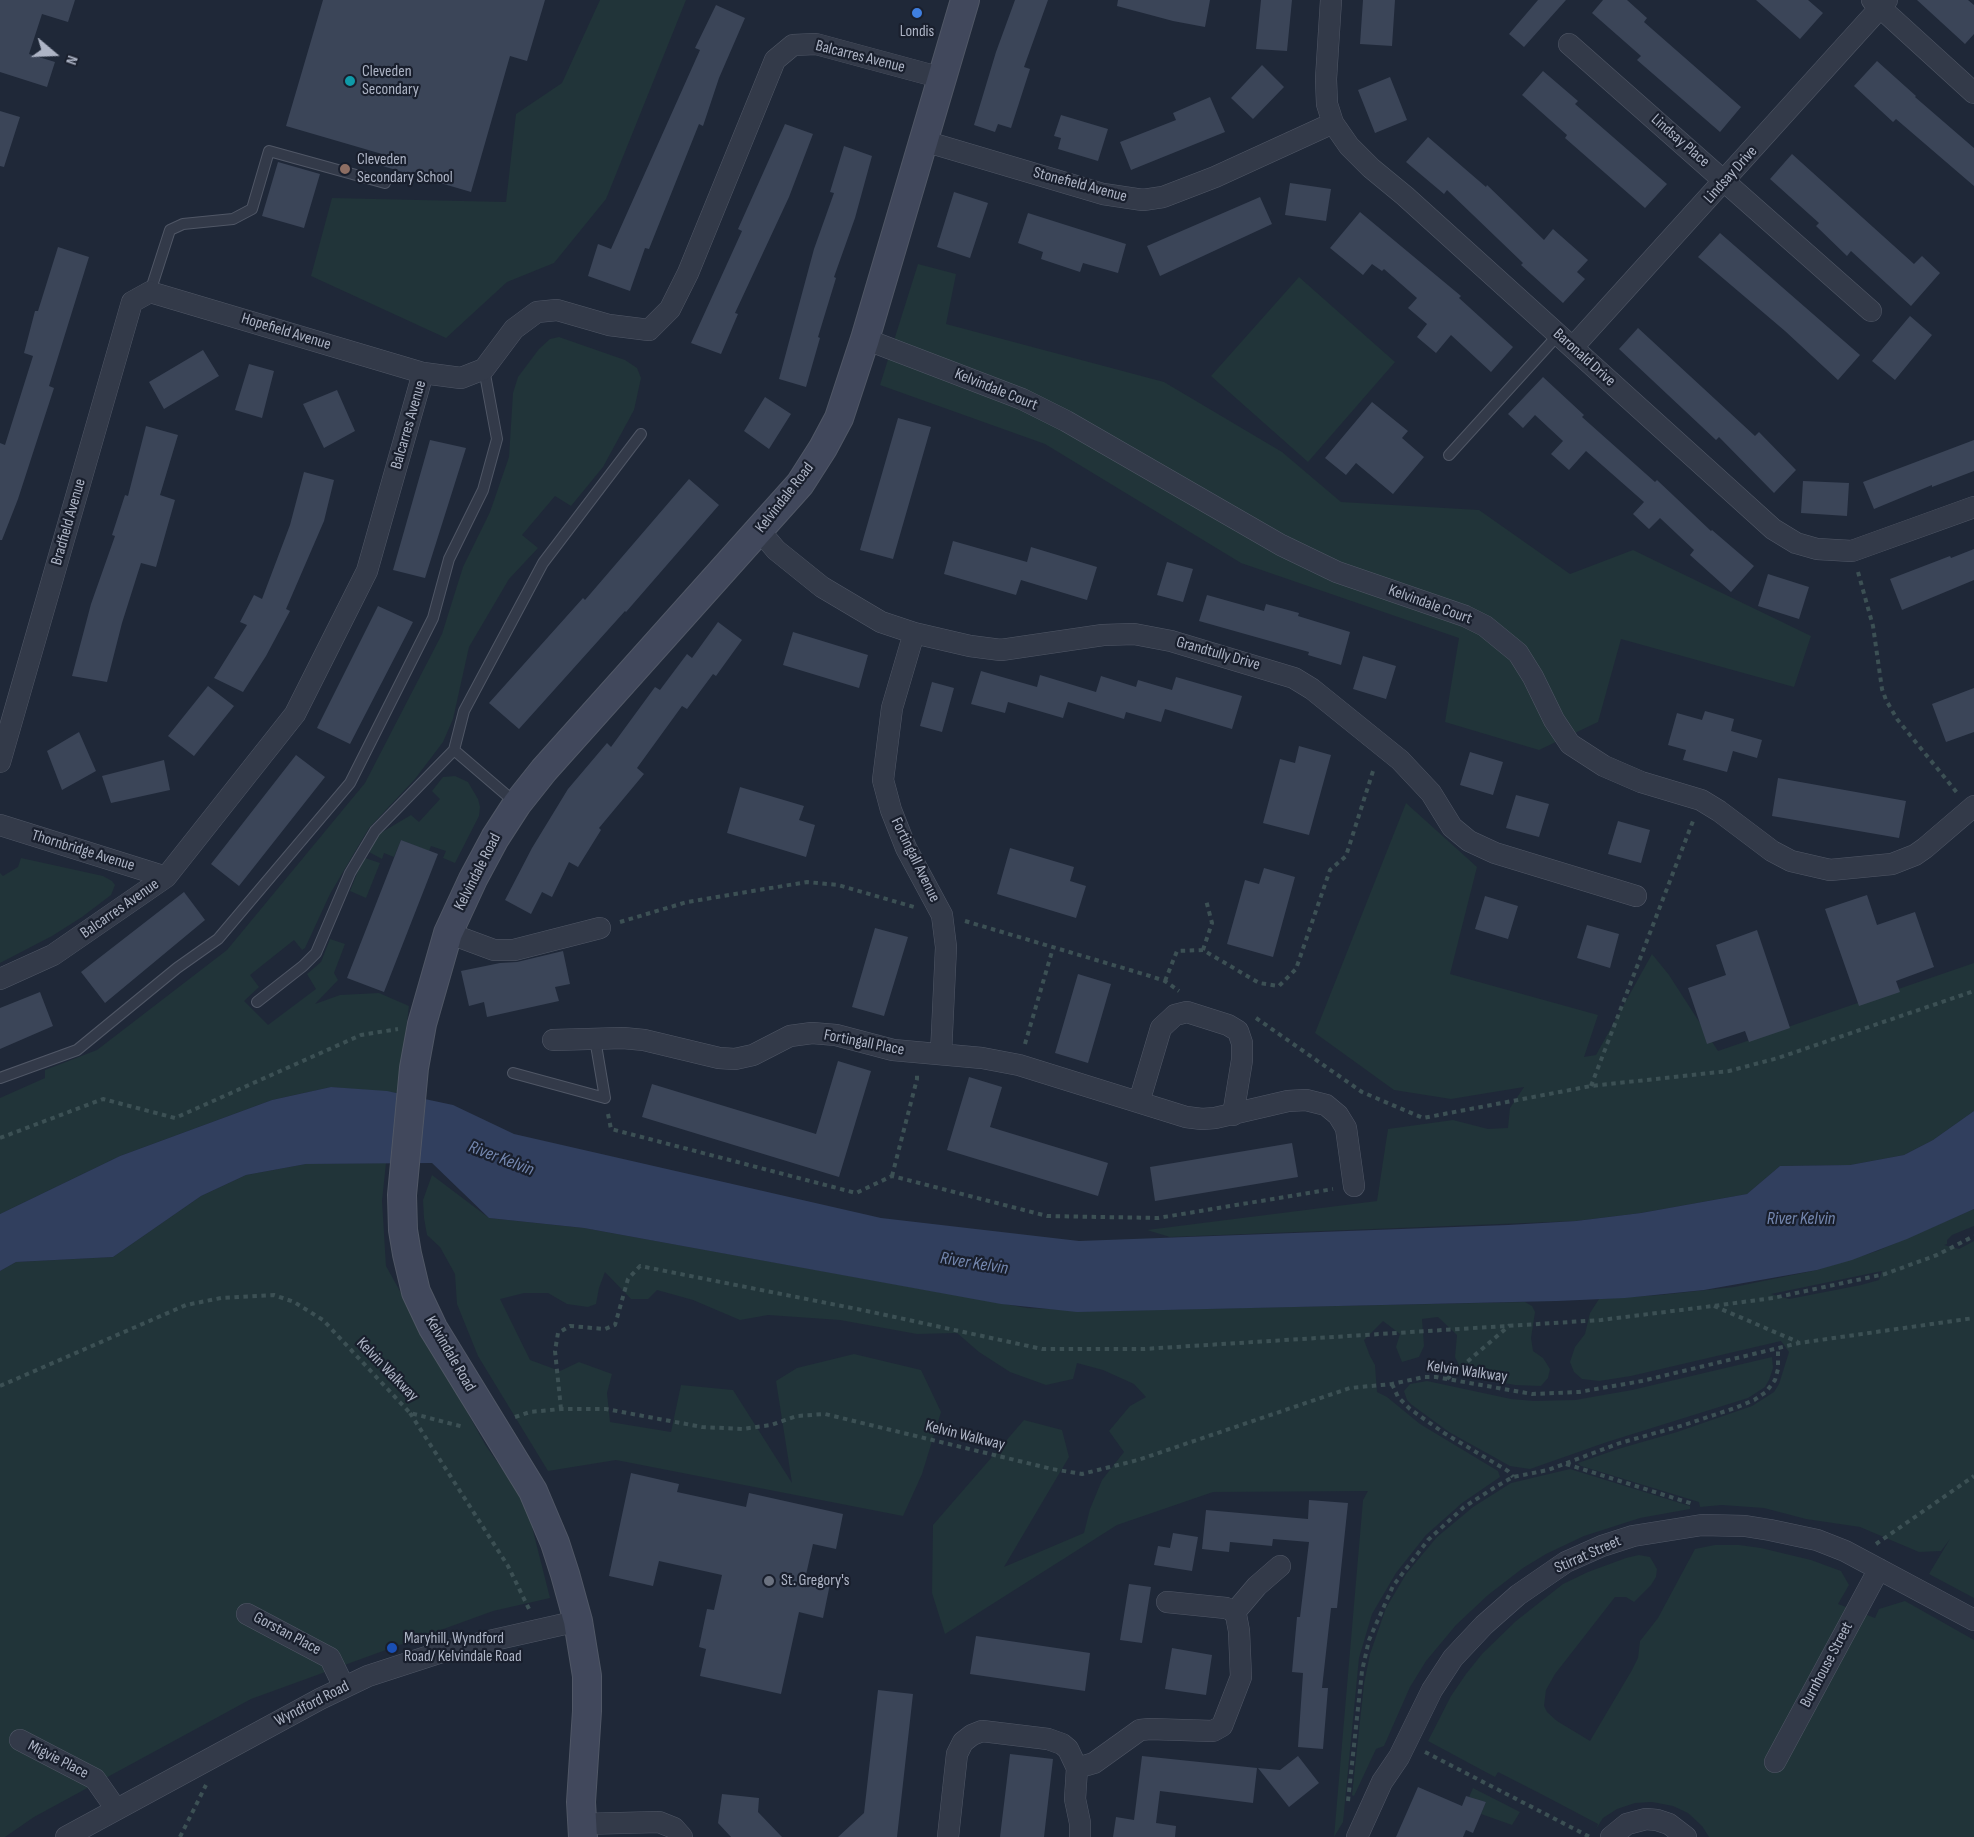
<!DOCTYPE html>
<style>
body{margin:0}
#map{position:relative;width:1974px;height:1837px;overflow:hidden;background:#1f2838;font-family:"Sofia Sans Condensed",sans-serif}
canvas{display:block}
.north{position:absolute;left:24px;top:24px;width:60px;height:60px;-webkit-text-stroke:4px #191f2d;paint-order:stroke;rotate:109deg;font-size:16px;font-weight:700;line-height:24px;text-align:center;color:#adb4c5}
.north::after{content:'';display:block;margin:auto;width:21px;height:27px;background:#adb4c5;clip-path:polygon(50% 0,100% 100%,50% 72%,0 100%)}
</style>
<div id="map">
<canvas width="1974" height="1837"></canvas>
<div class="north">N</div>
</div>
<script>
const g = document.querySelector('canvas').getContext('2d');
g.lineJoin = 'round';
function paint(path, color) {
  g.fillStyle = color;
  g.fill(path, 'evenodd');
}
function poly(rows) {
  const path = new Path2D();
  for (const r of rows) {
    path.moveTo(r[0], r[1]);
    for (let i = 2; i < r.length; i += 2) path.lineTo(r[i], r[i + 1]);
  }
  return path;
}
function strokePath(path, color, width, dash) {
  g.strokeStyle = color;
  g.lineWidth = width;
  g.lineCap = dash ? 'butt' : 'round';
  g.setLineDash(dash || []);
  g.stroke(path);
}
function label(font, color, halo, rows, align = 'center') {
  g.font = font + ' "Sofia Sans Condensed",sans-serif';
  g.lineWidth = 4.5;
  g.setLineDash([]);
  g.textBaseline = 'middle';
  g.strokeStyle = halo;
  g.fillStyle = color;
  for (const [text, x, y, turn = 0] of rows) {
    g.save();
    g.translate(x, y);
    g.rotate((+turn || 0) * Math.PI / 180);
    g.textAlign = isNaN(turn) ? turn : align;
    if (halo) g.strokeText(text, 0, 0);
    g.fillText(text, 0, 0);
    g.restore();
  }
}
const green = poly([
 [600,0,686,0,606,199,554,263,507,282,446,338,311,276,332,198,506,202,516,114,562,83],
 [918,264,956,274,946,324,1164,382,1282,452,1341,502,1479,510,1570,574,1633,550,1811,636,1794,687,1621,639,1598,722,1539,750,1445,722,1459,638,1241,563,1045,444,880,385],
 [1299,277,1395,362,1308,462,1211,376],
 [559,337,625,360,637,368,641,378,634,410,603,467,571,506,555,496,522,535,538,548,509,579,469,647,453,719,443,742,415,779,369,828,330,894,305,948,302,950,294,940,250,975,259,987,244,1001,268,1025,316,989,307,974,321,962,330,939,345,944,334,973,338,980,315,1004,340,995,379,993,409,1006,398,1093,331,1087,272,1100,120,1156,0,1214,0,1098,45,1078,45,1070,97,1050,227,950,365,783,442,634,463,567,490,512,509,457,513,393,518,377,539,349,550,339],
 [455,776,468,782,478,799,480,807,479,816,455,863,443,858,446,851,431,846,429,851,401,840,394,857,384,853,382,859,369,852,379,834,411,815,419,822,440,799,432,791,443,777],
 [1406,803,1477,867,1450,974,1598,1015,1584,1057,1596,1055,1652,954,1669,975,1718,1051,1974,963,1974,1111,1933,1140,1904,1155,1850,1165,1780,1166,1747,1194,1641,1213,1576,1221,1170,1237,1147,1230,1377,1201,1388,1129,1453,1120,1488,1129,1508,1128,1510,1108,1524,1087,1451,1099,1394,1090,1315,1033],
 [21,858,103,876,112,881,115,885,111,895,82,917,52,936,0,963,0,873,3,876,18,867],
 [365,858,380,863,366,898,350,891,358,871],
 [386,1163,382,1201,386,1266,486,1446,526,1503,550,1598,493,1611,251,1699,34,1817,5,1837,0,1837,0,1271,16,1262,113,1257,201,1196,246,1175,306,1164],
 [432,1175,489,1218,584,1228,1027,1308,1101,1311,1525,1302,1532,1306,1535,1312,1531,1338,1533,1351,1543,1358,1550,1369,1548,1378,1541,1386,1515,1385,1464,1375,1455,1357,1457,1335,1438,1317,1422,1319,1424,1346,1419,1357,1402,1362,1396,1347,1400,1334,1383,1321,1364,1340,1370,1356,1375,1365,1377,1392,1387,1397,1420,1424,1493,1468,1498,1471,1500,1477,1462,1503,1426,1535,1396,1573,1372,1614,1359,1658,1343,1822,1334,1837,1363,1500,1368,1491,1213,1492,1117,1525,945,1634,932,1593,933,1525,1024,1420,1062,1430,1069,1457,1004,1567,1084,1533,1090,1509,1102,1480,1124,1452,1109,1431,1130,1406,1146,1397,1134,1384,1103,1370,1077,1363,1073,1379,1046,1385,1010,1372,979,1352,957,1333,917,1334,840,1320,768,1315,740,1320,693,1300,657,1290,648,1299,631,1299,605,1272,599,1288,596,1304,588,1307,567,1304,548,1293,524,1293,500,1299,530,1360,560,1371,579,1362,612,1374,607,1393,610,1422,671,1432,681,1385,733,1390,792,1483,776,1381,797,1368,854,1354,921,1370,941,1412,922,1474,903,1516,616,1460,548,1471,478,1356,457,1304,455,1274,440,1247,427,1235,424,1218,423,1200],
 [1974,1209,1974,1226,1952,1235,1947,1240,1947,1244,1944,1245,1959,1249,1974,1241,1974,1598,1929,1574,1950,1539,1941,1551,1919,1552,1860,1527,1806,1519,1764,1508,1722,1505,1700,1507,1699,1502,1581,1466,1578,1463,1618,1449,1677,1432,1752,1406,1774,1392,1779,1384,1789,1352,1781,1341,1631,1376,1599,1381,1582,1379,1574,1372,1570,1362,1575,1347,1585,1334,1590,1313,1599,1299,1660,1295,1734,1287,1817,1270,1877,1251],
 [1882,1271,1879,1280,1861,1285,1789,1299,1771,1294],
 [1772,1357,1773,1368,1769,1380,1765,1387,1748,1398,1607,1442,1530,1469,1510,1466,1449,1432,1412,1405,1407,1400,1404,1391,1410,1384,1427,1381,1511,1399,1534,1401,1575,1400,1632,1390],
 [1570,1469,1690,1506,1690,1509,1640,1518,1584,1536,1546,1554,1523,1568,1488,1595,1456,1625,1426,1661,1410,1687,1384,1746,1376,1749,1354,1796,1352,1795,1364,1684,1370,1654,1386,1608,1406,1574,1437,1537,1473,1507,1511,1483],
 [1715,1545,1739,1545,1761,1548,1811,1560,1841,1571,1849,1585,1838,1604,1875,1618,1879,1609,1905,1601,1974,1640,1974,1837,1709,1837,1702,1826,1688,1813,1673,1806,1652,1802,1635,1803,1617,1809,1603,1818,1596,1829,1598,1824,1545,1796,1498,1772,1495,1777,1428,1741,1451,1696,1466,1674,1482,1654,1516,1621,1563,1584,1588,1572,1626,1558,1639,1555,1650,1557,1657,1569,1656,1577,1651,1585,1634,1602,1626,1597,1615,1597,1555,1674,1546,1690,1544,1706,1547,1712,1557,1721,1590,1741,1632,1670,1638,1658,1640,1641,1658,1618,1695,1549],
 [1473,1788,1520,1812,1512,1825,1481,1814,1486,1802,1469,1797]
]);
const water = poly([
 [331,1087,387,1091,453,1105,514,1134,881,1218,1079,1241,1508,1225,1576,1221,1641,1213,1747,1194,1780,1166,1850,1165,1904,1155,1933,1140,1974,1111,1974,1209,1907,1239,1852,1260,1817,1270,1704,1290,1625,1298,1557,1301,1077,1312,1001,1304,584,1228,489,1218,432,1163,306,1164,246,1175,201,1196,113,1257,16,1262,0,1271,0,1214,120,1156,272,1100]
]);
const building = poly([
 [0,0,75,0,68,22,42,14,29,54,55,62,47,87,0,72],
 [323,0,545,0,527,61,510,56,471,192,379,165,382,154,286,126],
 [1015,0,1048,0,1024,67,1030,69,1011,128,998,124,995,132,974,125,996,52],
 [1118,0,1210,0,1205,27,1173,21,1117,6],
 [1261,0,1292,0,1287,51,1256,49],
 [1363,0,1395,0,1392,46,1360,44],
 [1538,0,1566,0,1524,47,1509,34],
 [1603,0,1627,0,1647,18,1644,22,1741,107,1720,132,1637,60,1641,56,1592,13],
 [1756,0,1808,0,1823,13,1800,39],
 [1917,0,1968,0,1974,5,1974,34,1965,44],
 [716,5,745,18,719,78,703,126,699,124,649,249,645,248,630,291,588,276,598,244,611,249,700,50,695,48],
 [1877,61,1916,96,1915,97,1974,148,1974,186,1896,119,1893,122,1854,86],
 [1262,65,1284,87,1253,119,1231,98],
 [1543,71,1578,101,1575,104,1667,184,1645,208,1565,138,1567,135,1522,95],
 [1390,77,1407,120,1375,133,1358,90],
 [1210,97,1225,132,1131,170,1120,142,1176,120,1173,113],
 [0,111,20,117,4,167,0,166],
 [1061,115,1108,129,1098,161,1058,149,1061,138,1054,136],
 [785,124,813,134,789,197,735,313,738,314,721,354,691,343,742,231,738,229],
 [1428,137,1486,187,1487,185,1544,240,1553,229,1588,260,1577,272,1585,279,1563,303,1521,265,1523,263,1447,190,1444,194,1406,162],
 [844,146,872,156,855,218,834,277,836,278,818,337,820,338,806,387,779,379,814,249,834,193,830,192],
 [1792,154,1914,264,1922,256,1940,273,1911,306,1851,251,1847,256,1816,226,1819,223,1770,179],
 [278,162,320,174,304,228,262,216],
 [1290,183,1331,189,1326,221,1285,215],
 [954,192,988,203,970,258,937,247],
 [1260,197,1272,224,1160,276,1147,246],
 [1360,212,1461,296,1459,298,1513,347,1491,372,1451,335,1436,353,1417,337,1427,324,1408,308,1417,298,1384,269,1382,271,1372,264,1363,275,1330,248],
 [1028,213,1126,244,1118,273,1083,263,1080,272,1041,259,1043,252,1018,243],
 [1720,233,1860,355,1838,380,1785,331,1698,257],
 [58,247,89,257,49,386,54,388,18,499,2,540,0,540,0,443,5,445,33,356,24,353,35,311,38,311],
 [1910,316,1932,335,1895,380,1872,361],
 [1638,328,1755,436,1759,432,1796,470,1774,493,1719,437,1716,440,1619,349],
 [203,350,219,376,164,409,149,382],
 [249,364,274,371,262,418,235,410],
 [1543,377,1584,415,1582,417,1655,482,1657,480,1711,531,1712,530,1754,566,1731,592,1690,555,1694,550,1660,518,1649,529,1633,514,1644,502,1586,451,1569,470,1551,454,1563,441,1535,415,1523,428,1508,414],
 [337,390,355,431,324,448,303,404],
 [765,397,791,414,769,449,744,431],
 [1372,402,1408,431,1402,438,1424,457,1393,494,1356,463,1346,475,1325,458],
 [898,418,931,427,893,559,860,550],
 [146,426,178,435,160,495,175,500,156,567,141,563,122,623,107,682,72,676,91,604,115,536,112,535,125,495,128,496],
 [430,440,466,448,425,578,393,570],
 [1974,440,1974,471,1932,487,1932,485,1874,509,1863,482],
 [304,472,334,480,324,521,286,609,290,611,266,656,243,692,214,678,247,625,240,622,254,595,262,599,290,525],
 [689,479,719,505,626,612,625,611,519,729,489,703,583,598,585,600],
 [1803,481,1849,483,1847,516,1801,513],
 [953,541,1027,562,1031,547,1097,567,1087,600,1021,580,1016,595,944,574],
 [1974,549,1974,580,1902,610,1890,579,1950,556,1951,558],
 [1167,562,1193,569,1183,602,1157,595],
 [1768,574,1809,587,1799,619,1758,606],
 [1207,595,1264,611,1266,604,1299,613,1298,616,1350,632,1341,665,1308,655,1309,652,1199,621],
 [378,606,413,622,350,744,317,728],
 [718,622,742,640,716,676,713,674,687,709,682,706,637,768,644,774,599,828,601,830,578,867,569,862,552,897,542,892,531,914,505,900,532,848,568,789,607,743,611,747,655,687,660,690,687,654,692,658],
 [793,632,868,655,859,688,783,665],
 [1363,656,1396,666,1386,699,1353,689],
 [981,671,1037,687,1040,675,1096,692,1101,676,1136,687,1138,680,1172,690,1176,677,1242,696,1232,729,1165,709,1161,722,1126,712,1124,719,1068,702,1063,718,1008,702,1005,713,971,704],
 [932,682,954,688,942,732,920,726],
 [208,686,234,706,194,756,168,736],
 [1974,688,1974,732,1946,742,1932,704],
 [1705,711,1734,719,1731,731,1762,740,1757,758,1733,751,1727,772,1683,760,1686,750,1668,745,1677,713,1702,720],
 [79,732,96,771,62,790,47,751],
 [1299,746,1331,755,1309,835,1263,823,1280,759,1295,763],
 [1470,752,1503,762,1493,795,1460,785],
 [296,755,325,777,239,886,211,864],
 [164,760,170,790,111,803,102,776],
 [1778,778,1906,801,1899,838,1772,816],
 [740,787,804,806,799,820,815,825,806,857,727,833],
 [1516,795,1549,804,1539,837,1506,828],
 [1618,821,1650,830,1641,863,1608,854],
 [401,840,438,854,384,992,347,978],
 [1010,848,1074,867,1070,881,1086,886,1076,918,997,894],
 [1264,868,1295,877,1273,957,1227,944,1245,880,1259,884],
 [184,892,205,920,105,1003,81,972],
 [1867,895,1877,925,1915,912,1934,967,1896,981,1900,992,1859,1006,1825,909],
 [1485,896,1518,906,1508,939,1475,929],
 [1587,925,1619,934,1610,968,1577,958],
 [875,928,908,937,884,1016,852,1007],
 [1757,930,1790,1028,1749,1042,1745,1031,1707,1044,1688,988,1726,975,1716,945],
 [563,951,570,984,555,987,559,1001,487,1017,484,1002,469,1006,461,971,500,963,517,962],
 [1078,974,1111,984,1088,1063,1055,1053],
 [40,992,53,1026,0,1049,0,1008],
 [838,1061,871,1071,839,1177,642,1117,652,1084,816,1134],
 [969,1077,1002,1087,990,1127,1108,1163,1098,1196,947,1150],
 [1292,1143,1298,1177,1155,1201,1150,1167],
 [631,1473,679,1484,677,1492,746,1507,749,1493,843,1514,836,1549,813,1544,805,1579,830,1584,823,1618,799,1612,781,1694,700,1676,706,1649,699,1647,707,1609,714,1610,722,1575,659,1561,653,1586,609,1576],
 [1309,1500,1348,1503,1337,1608,1331,1608,1322,1688,1328,1688,1323,1749,1298,1747,1303,1673,1292,1672,1297,1617,1300,1617,1309,1542,1273,1539,1272,1546,1230,1542,1229,1552,1202,1549,1206,1510,1308,1519],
 [1173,1533,1198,1537,1192,1571,1154,1565,1158,1546,1170,1548],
 [1129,1584,1151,1587,1142,1643,1120,1640],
 [976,1636,1090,1653,1085,1691,970,1674],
 [1172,1648,1212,1655,1206,1695,1165,1689],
 [878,1690,913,1694,897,1837,838,1837,864,1813],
 [1010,1754,1053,1759,1044,1837,1000,1837],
 [1142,1756,1257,1768,1253,1803,1160,1791,1156,1823,1176,1826,1175,1837,1113,1837,1116,1817,1134,1820],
 [1298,1756,1319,1783,1289,1807,1258,1768,1280,1770],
 [1418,1787,1462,1806,1466,1796,1486,1802,1473,1833,1466,1830,1463,1837,1396,1837],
 [722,1794,759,1798,758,1812,782,1837,731,1837,718,1823]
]);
const path = poly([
 [1858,572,1873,626,1882,689,1886,700,1897,719,1958,794],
 [965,921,1150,976,1165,981,1179,991],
 [620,922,687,902,807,882,838,885,914,907],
 [1203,950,1212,923,1206,900],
 [1165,981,1177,951,1203,950,1259,983,1279,986,1296,969,1330,870,1346,856,1374,768],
 [1256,1018,1362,1092,1423,1118,1591,1086,1729,1071,1778,1058,1974,991],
 [1025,1044,1053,948],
 [1591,1086,1693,821],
 [608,1114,611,1129,856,1193,892,1176,1047,1216,1158,1218,1333,1189],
 [0,1138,103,1099,175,1118,361,1035,398,1029],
 [892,1176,917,1079,917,1072],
 [1714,1306,1798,1342],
 [1447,1379,1510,1325],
 [1392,1384,1398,1397,1410,1409,1444,1433,1508,1471,1513,1477],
 [0,1386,186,1305,221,1298,274,1295,294,1302,323,1320,410,1413,464,1427],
 [561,1409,555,1351,558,1333,570,1326,605,1329,615,1325,628,1279,640,1266,867,1311,1042,1349,1144,1349,1601,1320,1713,1306,1773,1298,1885,1274,1937,1255,1974,1236],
 [410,1413,508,1566,529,1609],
 [515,1417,530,1412,561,1409,606,1409,702,1427,742,1429,771,1425,797,1416,825,1414,1052,1469,1082,1474,1138,1460,1350,1388,1392,1384,1424,1377,1436,1377,1532,1394,1579,1392,1642,1381,1799,1343,1974,1318],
 [1566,1464,1693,1504],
 [1876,1544,1974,1476],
 [1425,1752,1590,1837],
 [1348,1801,1362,1671,1369,1640,1393,1586,1428,1540,1464,1507,1497,1486,1513,1477,1548,1470,1620,1443,1684,1425,1735,1408,1754,1400,1766,1392,1775,1380,1778,1369,1778,1348],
 [180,1837,206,1785]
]);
const lane = poly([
 [150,292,170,230,183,224,233,219,252,209,269,151,385,183],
 [1449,455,1558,335],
 [454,750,464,711,543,563,641,434],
 [257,1002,303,966,316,953,350,873,375,831,454,750,517,804],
 [513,1073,605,1098,595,1039],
 [0,1078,77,1050,177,968,218,939,350,783,433,618,449,559,483,490,497,439,484,369]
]);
const street = poly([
 [1331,0,1326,79,1327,104,1333,123,1349,146,1371,168,1405,196,1773,529,1796,543,1817,549,1852,551,1974,507],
 [1872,0,1974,93],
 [1569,44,1871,311],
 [924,141,1103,194,1143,200,1163,197,1215,177,1333,123],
 [865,339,1022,399,1066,421,1222,511,1281,545,1337,572,1465,616,1485,626,1518,653,1533,677,1554,720,1570,744,1604,766,1641,782,1701,800,1719,811,1772,851,1791,861,1830,870,1892,864,1915,855,1925,848,1974,806],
 [1573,347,1887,0],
 [760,531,776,550,822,587,881,622,914,633,970,646,1001,650,1103,635,1134,634,1171,641,1294,678,1312,689,1400,760,1431,793,1452,827,1469,841,1495,853,1636,896],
 [914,633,892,708,883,780,891,810,906,848,942,915,946,947,941,1054],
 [0,762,132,302,150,292,423,373,461,378,484,369,514,329,537,312,557,310,609,325,649,330,670,309,688,273,775,60,793,45,816,44,942,78],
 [0,825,166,877],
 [448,933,494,950,514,950,600,928],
 [0,979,53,955,166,877,295,714,367,571,423,373],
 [553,1040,623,1038,644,1040,719,1058,735,1059,753,1055,790,1036,812,1033,836,1035,893,1050,982,1058,1019,1065,1186,1117,1202,1119,1215,1118,1288,1101,1306,1100,1326,1105,1338,1115,1346,1128,1354,1186],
 [1139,1102,1161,1028,1175,1015,1187,1012,1228,1025,1238,1031,1242,1043,1242,1060,1233,1115],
 [1234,1613,1257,1586,1280,1566],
 [247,1614,330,1658,344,1687],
 [20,1740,95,1779,116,1809],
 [1775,1762,1879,1569],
 [1077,1768,1094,1763,1140,1730,1150,1729,1213,1731,1222,1726,1241,1677,1239,1631,1236,1615,1233,1611,1226,1608,1167,1602],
 [582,1824,659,1822,674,1828,682,1837],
 [66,1837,320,1699,368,1676,445,1651,578,1621],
 [948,1837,957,1754,963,1742,972,1735,982,1731,1048,1739,1062,1744,1068,1749,1077,1768,1075,1799,1080,1823,1080,1837],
 [1357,1837,1382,1782,1399,1757,1432,1690,1453,1658,1484,1625,1518,1595,1566,1562,1602,1546,1633,1536,1702,1525,1745,1526,1770,1530,1817,1540,1845,1551,1974,1620],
 [1611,1837,1627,1824,1646,1819,1657,1820,1669,1824,1686,1837]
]);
const secondary = poly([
 [583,1837,581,1802,587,1711,587,1676,578,1621,565,1574,555,1543,533,1491,433,1328,416,1292,407,1254,403,1230,402,1195,414,1068,422,1024,448,933,473,879,495,838,517,804,544,770,800,484,823,448,839,418,865,339,965,0]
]);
const markers = [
 [917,13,6,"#3f7fe0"],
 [350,81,6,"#0f9aa8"],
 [345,169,6,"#8d6e63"],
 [769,1581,6,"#6b7280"],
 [392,1648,6,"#1a4fb4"]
];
const poiNames = [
 ["Londis",917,32,"center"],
 ["Cleveden",362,72],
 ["Secondary",362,90],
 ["Cleveden",357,160],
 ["Secondary School",357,178],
 ["St. Gregory's",781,1581],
 ["Maryhill, Wyndford",404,1639],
 ["Road/ Kelvindale Road",404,1657]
];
const streetNames = [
 ["Balcarres Avenue",860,57,14],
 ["Lindsay Place",1680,141,41],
 ["Lindsay Drive",1731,175,-48],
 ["Stonefield Avenue",1080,185,15],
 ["Hopefield Avenue",286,332,17],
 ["Baronald Drive",1584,358,42],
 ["Kelvindale Court",996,390,22],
 ["Balcarres Avenue",409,425,-74],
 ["Kelvindale Road",785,498,-52],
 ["Bradfield Avenue",69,522,-74],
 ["Kelvindale Court",1430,605,20],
 ["Grandtully Drive",1218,654,16],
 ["Thornbridge Avenue",83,851,17],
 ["Fortingall Avenue",915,860,64],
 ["Kelvindale Road",478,872,-63],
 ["Balcarres Avenue",120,909,-35],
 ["Fortingall Place",864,1043,11],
 ["Kelvindale Road",450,1354,60],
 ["Kelvin Walkway",387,1370,46],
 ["Kelvin Walkway",1467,1372,8],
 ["Kelvin Walkway",965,1436,14],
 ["Stirrat Street",1588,1555,-24],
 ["Gorstan Place",287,1634,28],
 ["Burnhouse Street",1827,1665,-62],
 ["Wyndford Road",312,1704,-27],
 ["Migvie Place",58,1760,27]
];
const waterNames = [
 ["River Kelvin",501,1159,21],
 ["River Kelvin",1801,1219],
 ["River Kelvin",974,1264,9]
];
paint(green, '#213439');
paint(water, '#313f5e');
paint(building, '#3b4558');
strokePath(lane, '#505766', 12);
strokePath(street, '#505766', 22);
strokePath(secondary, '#505766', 30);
strokePath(path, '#3c5054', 4, [4.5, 4.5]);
strokePath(lane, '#333a49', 10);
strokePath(street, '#333a49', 21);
strokePath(secondary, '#41485c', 28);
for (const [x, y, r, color] of markers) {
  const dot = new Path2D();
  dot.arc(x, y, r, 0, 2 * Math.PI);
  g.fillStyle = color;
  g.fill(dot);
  strokePath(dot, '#191f2d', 2);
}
label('16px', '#adb4c5', '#191f2d', poiNames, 'left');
label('16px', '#adb4c5', '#191f2d', streetNames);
label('italic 18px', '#7487af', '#191f2d', waterNames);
</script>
